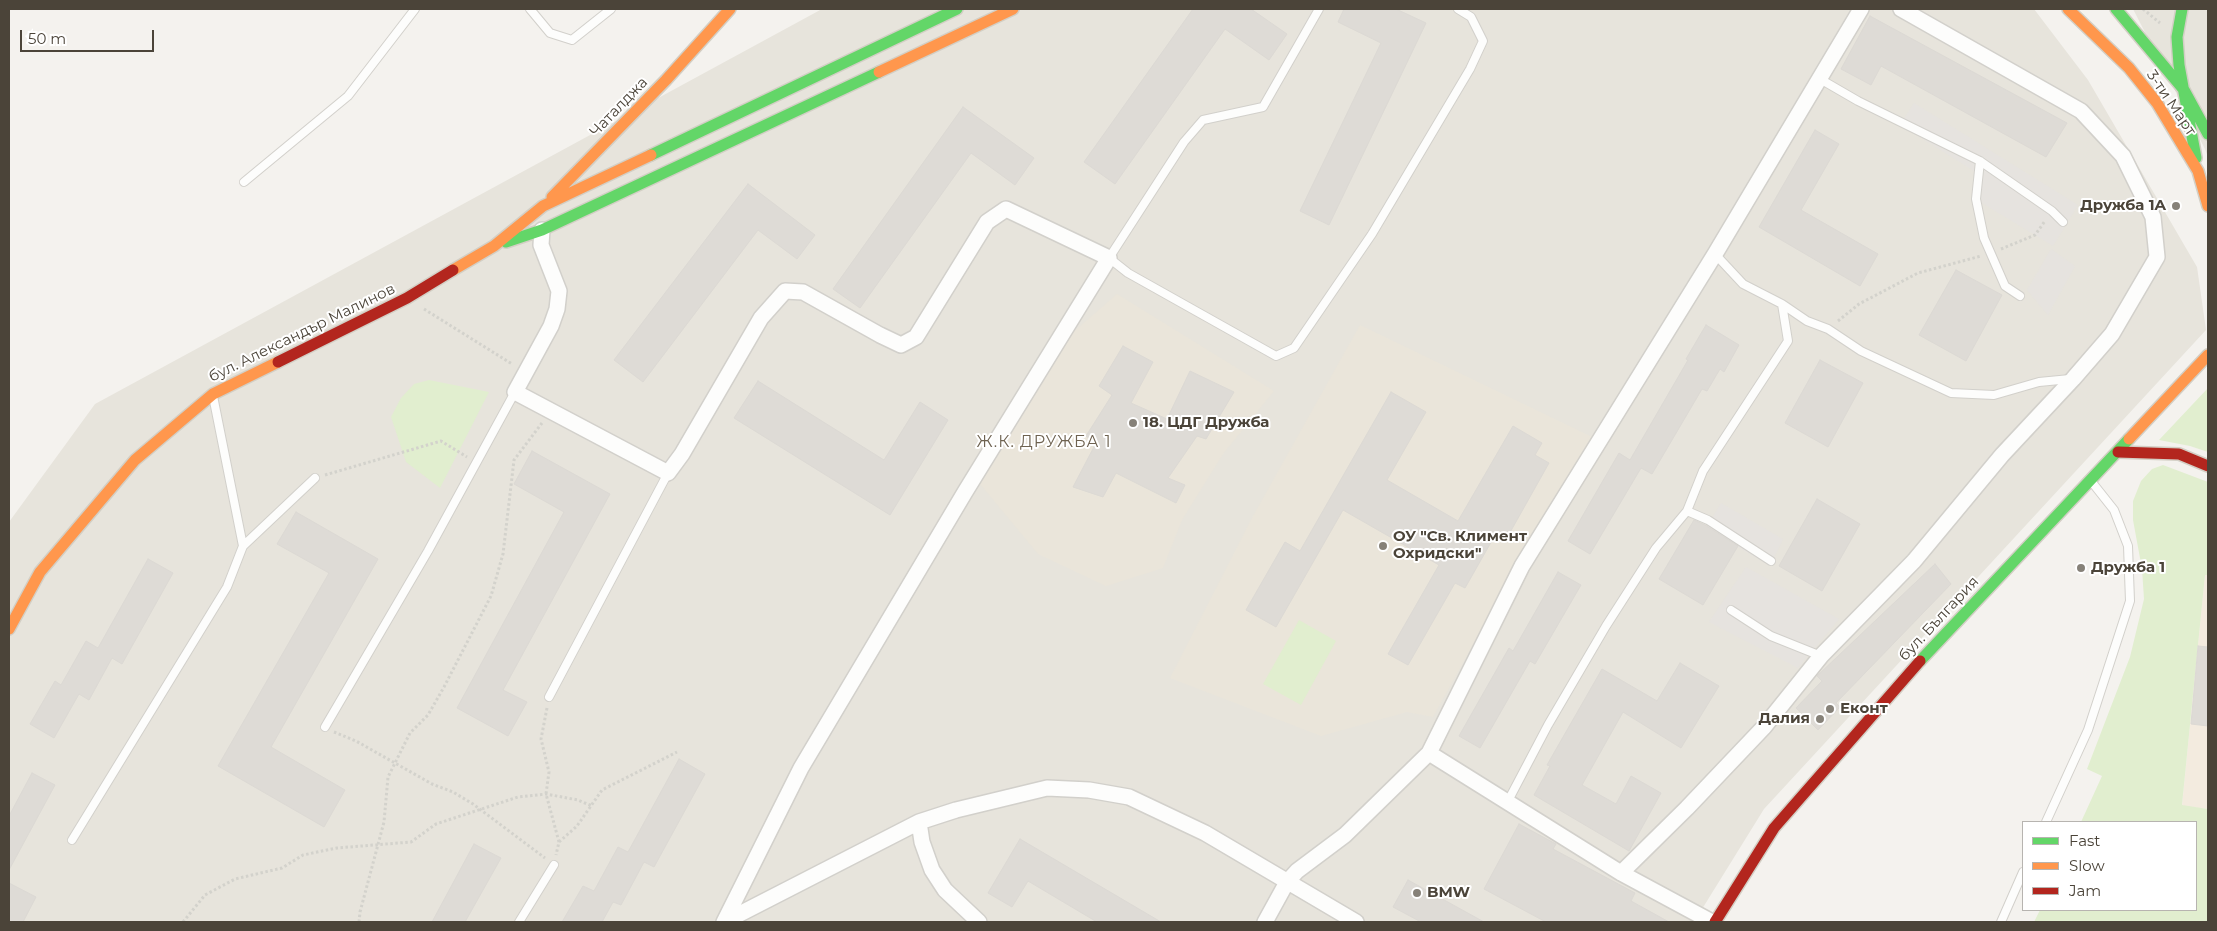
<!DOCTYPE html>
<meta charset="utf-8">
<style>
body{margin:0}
#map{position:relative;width:2217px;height:931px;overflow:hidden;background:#f4f2ee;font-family:Montserrat,sans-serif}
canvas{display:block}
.frame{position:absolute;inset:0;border:10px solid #4b4439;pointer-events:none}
.legend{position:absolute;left:2022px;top:821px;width:175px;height:90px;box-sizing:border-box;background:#fff;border:1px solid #b7b4b0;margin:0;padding:6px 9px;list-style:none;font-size:15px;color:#4b4439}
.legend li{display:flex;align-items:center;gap:10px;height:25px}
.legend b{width:25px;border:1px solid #b7b4b0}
.scale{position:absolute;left:20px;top:30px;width:134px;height:22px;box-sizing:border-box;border:2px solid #4b4439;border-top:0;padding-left:6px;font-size:15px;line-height:18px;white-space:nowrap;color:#4b4439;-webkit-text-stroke:4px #fff;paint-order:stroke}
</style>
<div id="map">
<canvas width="2217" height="931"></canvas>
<div class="frame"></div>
<ul class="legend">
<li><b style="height:6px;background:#63d668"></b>Fast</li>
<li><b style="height:6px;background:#ff974d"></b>Slow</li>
<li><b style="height:6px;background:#b3261e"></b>Jam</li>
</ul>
<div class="scale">50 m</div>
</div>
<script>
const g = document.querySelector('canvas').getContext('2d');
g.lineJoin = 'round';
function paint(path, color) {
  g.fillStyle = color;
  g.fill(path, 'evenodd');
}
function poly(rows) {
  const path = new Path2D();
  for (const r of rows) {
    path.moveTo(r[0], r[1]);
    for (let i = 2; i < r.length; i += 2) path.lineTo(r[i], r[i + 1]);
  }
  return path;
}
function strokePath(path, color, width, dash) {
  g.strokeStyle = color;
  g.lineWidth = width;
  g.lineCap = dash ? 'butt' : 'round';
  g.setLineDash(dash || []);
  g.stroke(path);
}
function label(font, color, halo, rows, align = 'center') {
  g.font = font + ' Montserrat,sans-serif';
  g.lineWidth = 4;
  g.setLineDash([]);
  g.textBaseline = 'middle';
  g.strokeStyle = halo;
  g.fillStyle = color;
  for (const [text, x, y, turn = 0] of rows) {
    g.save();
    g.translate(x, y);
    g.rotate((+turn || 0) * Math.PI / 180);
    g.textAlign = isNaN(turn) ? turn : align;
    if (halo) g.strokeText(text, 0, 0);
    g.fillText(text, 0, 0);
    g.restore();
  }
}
const residential = poly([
 [822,9,2034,9,2088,80,2197,267,2206,330,1764,809,1694,922,9,922,9,522,95,404],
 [2133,9,2208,9,2208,157,2205,149]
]);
const commercial = poly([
 [2205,574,2208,575,2208,809,2182,806]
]);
const education = poly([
 [1117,294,1274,391,1223,454,1182,520,1163,568,1106,586,1038,554,980,484,1071,334],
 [1360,325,1592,437,1511,576,1433,717,1407,712,1321,736,1170,678,1253,516]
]);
const green = poly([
 [429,380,489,392,440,488,406,462,391,417,401,398,414,384],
 [2208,388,2208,452,2190,446,2159,440],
 [2163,465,2208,482,2208,575,2205,575,2182,805,2208,809,2208,922,2034,922,2040,910,2196,910,2196,822,2081,822,2102,776,2087,769,2130,657,2144,599,2142,569,2133,520,2133,501,2141,481,2152,469],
 [1299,620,1336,641,1301,705,1263,684]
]);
const parking = poly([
 [1914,103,2078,205,2053,246,1982,203,1974,171,1900,125],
 [2051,249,2075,266,2048,315,2027,290],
 [1721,503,1783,539,1770,566,1706,528],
 [1746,567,1839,619,1798,668,1709,622]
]);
const building = poly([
 [1193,9,1251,9,1287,34,1269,60,1225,29,1115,184,1084,162,1193,9],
 [1344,9,1396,9,1426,23,1329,225,1300,211,1381,43,1338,22,1344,9],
 [1870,16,2067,123,2046,157,1881,66,1871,85,1841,69,1870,16],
 [963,107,1034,158,1015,185,971,153,860,308,833,289,963,107],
 [1815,130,1839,144,1801,210,1878,254,1860,286,1759,227,1815,130],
 [748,184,815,235,797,259,758,230,643,382,614,360,748,184],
 [1956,270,2002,295,1966,361,1919,335,1956,270],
 [1706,325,1739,345,1724,372,1720,369,1707,391,1702,389,1652,474,1641,468,1590,554,1568,541,1619,453,1630,460,1688,360,1686,359,1706,325],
 [1123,346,1153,362,1131,403,1167,419,1190,371,1234,392,1206,439,1197,436,1168,478,1185,485,1176,503,1116,473,1103,497,1073,487,1096,443,1086,436,1112,395,1099,386,1123,346],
 [1820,360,1863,383,1828,447,1785,423,1820,360],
 [758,381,884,460,920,402,948,420,890,515,734,418,758,381],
 [1391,392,1426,412,1387,480,1458,521,1513,426,1542,443,1535,455,1549,463,1508,536,1498,530,1465,588,1455,583,1408,665,1388,654,1439,565,1343,510,1276,627,1246,610,1285,542,1300,551,1391,392],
 [532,451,610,494,503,690,527,702,508,736,457,708,564,512,514,484,532,451],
 [1817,499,1860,524,1822,591,1779,566,1817,499],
 [296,512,378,559,271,747,345,790,324,827,218,766,329,573,277,544,296,512],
 [1694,520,1705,525,1738,546,1703,605,1659,579,1694,520],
 [148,559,173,573,122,664,112,658,89,700,79,694,54,738,30,724,55,681,61,685,86,641,98,648,148,559],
 [1935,564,1951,584,1836,703,1840,707,1818,730,1796,708,1822,681,1817,676,1935,564],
 [1558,572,1581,585,1535,664,1530,661,1480,748,1459,736,1509,648,1513,651,1558,572],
 [2198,646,2208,647,2208,726,2191,724,2198,646],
 [1680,663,1719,686,1681,748,1623,712,1582,785,1616,804,1631,776,1661,793,1629,851,1534,795,1550,766,1547,765,1602,669,1657,701,1680,663],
 [679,759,705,774,654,867,644,862,621,905,613,902,602,922,562,922,583,886,594,891,618,847,628,852,679,759],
 [32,773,55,785,9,870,9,816,32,773],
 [1519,824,1556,844,1553,849,1635,893,1631,901,1669,922,1546,922,1484,889,1519,824],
 [1020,839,1161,922,1097,922,1028,881,1012,907,988,893,1020,839],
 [474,844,501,858,465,922,432,922,474,844],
 [1408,880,1484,922,1421,922,1393,907,1408,880],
 [9,883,36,897,23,922,9,922,9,883]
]);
const path = poly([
 [2143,9,2160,23],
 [2001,249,2035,235,2045,221],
 [424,309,512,364],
 [1838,321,1859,304,1918,273,1981,256],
 [325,475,441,441,467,457],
 [547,708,541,739,549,772,546,794,559,842,556,855],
 [334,732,356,741,432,784,453,792,473,804,545,858],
 [559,842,577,826,602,790,677,752],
 [183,922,205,895,235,879,282,868,303,855,337,848,411,842,436,824,518,797,546,794,578,800,592,806],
 [359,922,360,912,384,822,388,777,410,733,428,715,444,687,491,596,503,554,514,460,542,423]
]);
const lane = poly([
 [530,9,550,33,572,40,611,9],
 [1319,9,1263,107,1203,120,1184,142,1109,258,1128,273,1276,356,1294,348,1372,234,1470,69,1483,41,1471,17,1458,9],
 [1820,79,1858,101,1980,161,2052,211,2063,222],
 [1980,161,1976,199,1984,238,2005,286,2020,296],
 [244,182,348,96,415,9],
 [1782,304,1807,321,1828,329,1861,351,1951,393,1994,395,2039,382,2070,379],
 [213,396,243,546],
 [1687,511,1708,520,1771,561],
 [1731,610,1771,636,1821,656],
 [549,697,668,473],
 [325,727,428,551,515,392],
 [1508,801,1548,725,1606,626,1656,548,1687,511,1703,471,1788,341,1782,304,1743,284,1715,254],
 [2046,822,2088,730,2130,601,2128,546,2114,510,2091,481],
 [72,840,227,587,243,546,315,478],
 [519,922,554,865],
 [2001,922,2023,872]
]);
const street = poly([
 [542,230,541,245,559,291,557,309,551,326,515,392,668,473,682,454,761,318,785,291,803,292,880,335,901,345,916,337,987,222,1006,209,1109,258,965,492,801,768,724,922],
 [1429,753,1621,873,1712,922],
 [919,822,922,842,932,870,945,890,979,922],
 [1621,873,1687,808,1764,727,1821,656,1914,561,2002,455,2073,379,2112,334,2157,257,2153,217,2123,156,2081,111,1901,9],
 [724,922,919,822,956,810,1047,788,1089,790,1129,797,1205,833,1356,922],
 [1265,922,1287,882,1297,871,1345,835,1429,753,1522,566,1715,254,1861,9]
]);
const fast = poly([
 [2116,9,2184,90,2208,134],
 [2182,9,2177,37,2179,65,2196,158],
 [651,155,957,9],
 [506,242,542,230,879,72],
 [1920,661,2129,439]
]);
const slow = poly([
 [2068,9,2129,68,2157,103,2198,171,2208,206],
 [879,72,1013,9],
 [552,197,666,80,730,9],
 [453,270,494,246,543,206,651,155],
 [2129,439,2208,355],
 [9,629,40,572,135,460,213,394,278,362]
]);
const jam = poly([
 [278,362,407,298,453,270],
 [2118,452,2179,454,2208,466],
 [1715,922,1774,828,1920,661]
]);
const markers = [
 [2176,206,5,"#868178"],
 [1133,423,5,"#868178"],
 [1383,546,5,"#868178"],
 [2081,568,5,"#868178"],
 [1830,709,5,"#868178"],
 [1820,719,5,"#868178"],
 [1417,893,5,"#868178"]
];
const streetNames = [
 ["3-ти Март",2171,103,56],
 ["Чаталджа",619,107,-46],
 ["бул. Александър Малинов",302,333,-26],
 ["бул. България",1939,619,-47]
];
const poiNames = [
 ["Дружба 1A",2166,206,"right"],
 ["18. ЦДГ Дружба",1143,423],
 ["ОУ \"Св. Климент",1393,537],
 ["Охридски\"",1393,554],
 ["Дружба 1",2091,568],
 ["Еконт",1840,709],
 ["Далия",1810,719,"right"],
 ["BMW",1427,893]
];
const neighbourhoodNames = [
 ["Ж.К. ДРУЖБА 1",1044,442]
];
paint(residential, '#e7e4dc');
paint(commercial, '#f3ebdf');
paint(education, '#eae5da');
paint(green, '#e1eecf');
paint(parking, '#e6e3df');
paint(building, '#dedbd6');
strokePath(building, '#dcd9d4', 1);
strokePath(lane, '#d2d0cb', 10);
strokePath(street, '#d2d0cb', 18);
strokePath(fast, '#d3cfc5', 14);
strokePath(slow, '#d3cfc5', 14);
strokePath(jam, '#d3cfc5', 14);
strokePath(path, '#d3d2cc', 3, [2.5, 2.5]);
strokePath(lane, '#fdfdfc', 8);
strokePath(street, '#fdfdfc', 15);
strokePath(fast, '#63d668', 11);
strokePath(slow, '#ff974d', 11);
strokePath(jam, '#b3261e', 11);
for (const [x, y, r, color] of markers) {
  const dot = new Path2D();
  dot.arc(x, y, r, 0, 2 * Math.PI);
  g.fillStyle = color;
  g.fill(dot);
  strokePath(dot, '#fff', 2);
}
label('15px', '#4b4439', '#fff', streetNames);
label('bold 15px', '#4b4439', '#fff', poiNames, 'left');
g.letterSpacing = '1px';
label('16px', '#6e6250', '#fff', neighbourhoodNames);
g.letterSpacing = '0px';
</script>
